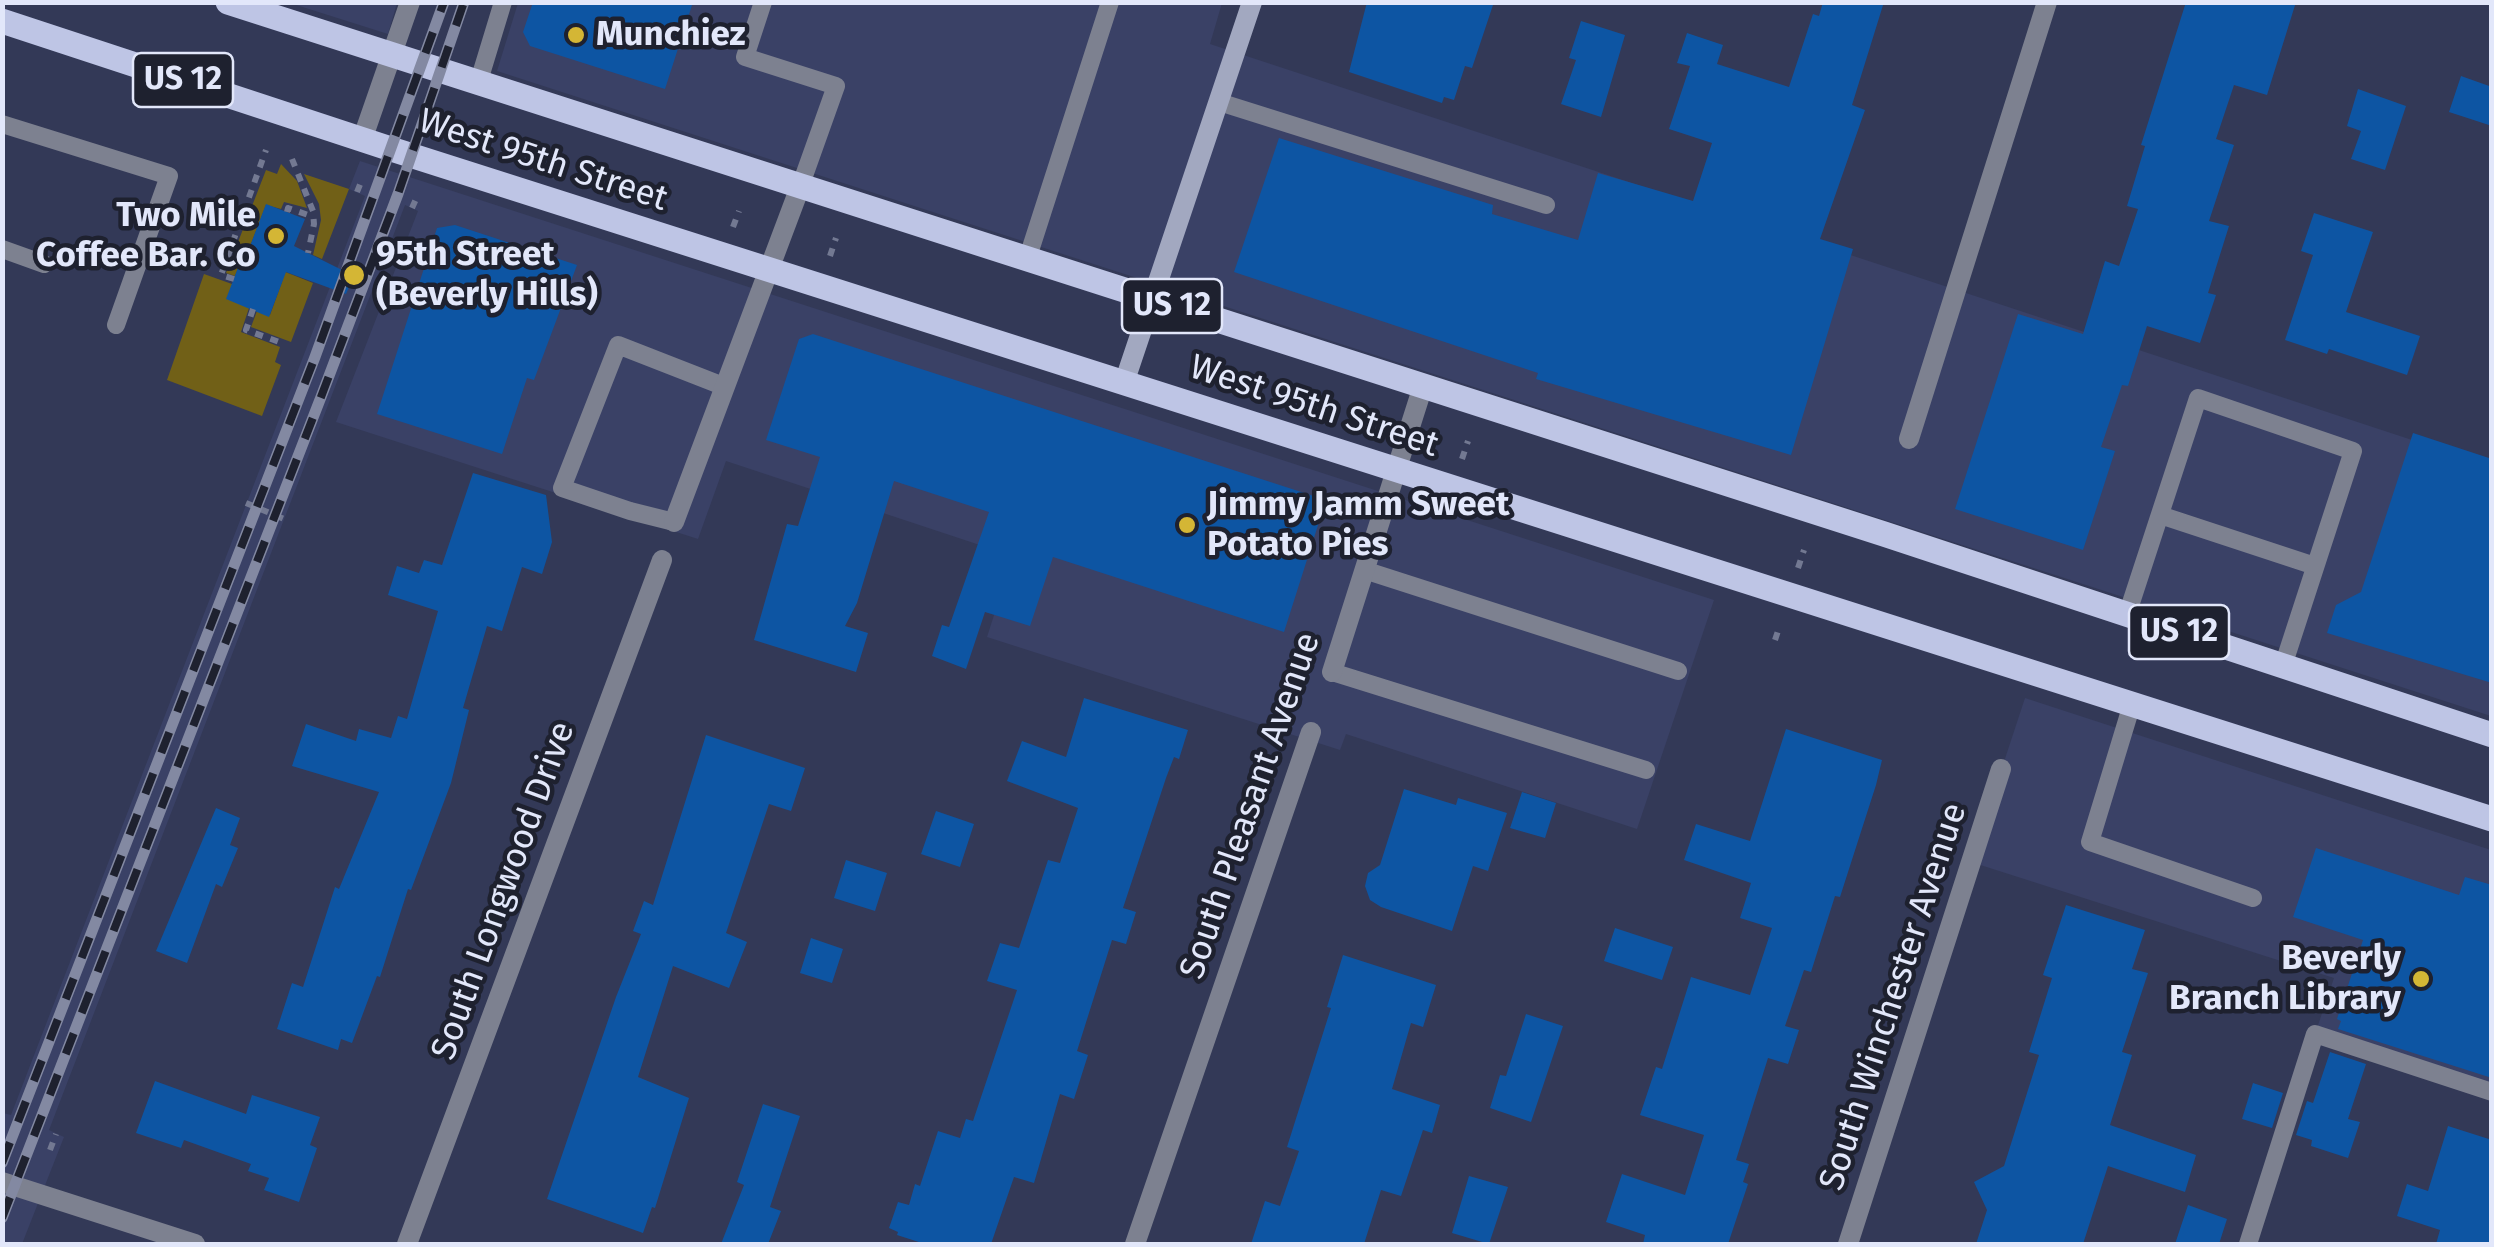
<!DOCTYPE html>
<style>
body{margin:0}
#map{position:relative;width:2494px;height:1247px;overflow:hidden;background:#333957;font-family:"Fira Sans",sans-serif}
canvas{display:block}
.frame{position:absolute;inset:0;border:5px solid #e2e7fa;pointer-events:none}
</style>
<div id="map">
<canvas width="2494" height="1247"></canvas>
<div class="frame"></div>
</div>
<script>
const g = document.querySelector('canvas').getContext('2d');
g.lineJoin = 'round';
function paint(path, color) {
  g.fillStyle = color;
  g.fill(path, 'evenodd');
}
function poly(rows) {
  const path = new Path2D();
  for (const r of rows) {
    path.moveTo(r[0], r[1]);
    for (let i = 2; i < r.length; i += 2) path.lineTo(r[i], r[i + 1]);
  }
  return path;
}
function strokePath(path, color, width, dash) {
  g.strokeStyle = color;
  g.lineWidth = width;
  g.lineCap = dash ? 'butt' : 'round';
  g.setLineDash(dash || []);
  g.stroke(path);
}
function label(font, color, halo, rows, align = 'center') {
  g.font = font + ' "Fira Sans",sans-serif';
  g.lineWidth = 9;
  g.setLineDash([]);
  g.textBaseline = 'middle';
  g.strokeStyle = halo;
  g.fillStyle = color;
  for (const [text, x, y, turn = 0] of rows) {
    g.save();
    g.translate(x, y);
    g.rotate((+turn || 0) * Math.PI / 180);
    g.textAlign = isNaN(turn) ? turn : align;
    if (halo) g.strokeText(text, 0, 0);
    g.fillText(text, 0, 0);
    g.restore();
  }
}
const built = poly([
 [290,3,397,3,388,34],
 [518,3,1222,3,1210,44,2491,466,2491,716,497,71],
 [360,161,1714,600,1637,829,1346,734,1340,750,987,637,1013,556,726,461,698,539,336,422,418,211,405,205,49,1130,64,1137,22,1244,3,1244,3,1113,11,1115,365,196,349,189],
 [2025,698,2491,850,2491,1092,2315,1034,2334,978,1971,862]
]);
const green = poly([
 [281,164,297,181,307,208,284,202,281,209,266,205,244,262,241,261,235,276,226,273,266,170,277,174],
 [304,174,349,189,322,259,313,255,321,220,319,204],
 [283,271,313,283,291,342,251,327,257,311,270,315,283,279],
 [204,274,232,284,249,308,241,332,280,347,275,362,281,365,262,416,167,380]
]);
const building = poly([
 [533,2,693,2,665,89,530,46,523,32],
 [1367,2,1494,2,1472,68,1465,66,1454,100,1444,97,1442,103,1349,72],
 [1823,2,1884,2,1852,105,1865,110,1820,239,1853,249,1791,455,1536,379,1538,373,1234,272,1279,138,1493,205,1492,214,1578,240,1598,173,1693,201,1712,143,1669,129,1690,66,1677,63,1687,33,1723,45,1717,64,1789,87,1813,14,1819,16],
 [2186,2,2296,2,2267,95,2234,85,2216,139,2234,145,2209,221,2229,226,2208,293,2216,295,2200,343,2147,326,2128,386,2122,385,2101,447,2115,451,2083,550,1955,509,2018,314,2083,334,2105,261,2119,266,2138,209,2127,206,2145,146,2141,145],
 [1581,21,1625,35,1601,117,1561,104,1576,60,1569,58],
 [2461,76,2492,87,2492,126,2449,112],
 [2358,89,2406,106,2385,170,2351,159,2361,131,2347,126],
 [266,204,305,219,294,246,354,276,346,294,286,272,269,317,226,299,241,260,244,262],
 [2314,213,2373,232,2346,312,2420,336,2407,375,2329,349,2327,354,2285,340,2313,255,2301,251],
 [455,225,577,265,534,380,527,378,502,454,377,414,437,228],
 [813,334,1326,500,1284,632,1053,557,1030,626,985,612,966,669,932,656,942,625,949,627,989,512,894,481,857,603,845,626,868,633,856,672,754,640,787,524,798,526,820,457,766,440,799,339],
 [2413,433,2492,459,2492,683,2327,633,2336,605,2361,592],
 [473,473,546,495,552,542,542,574,522,567,502,631,487,626,463,708,469,710,451,783,411,890,408,889,380,977,377,976,352,1043,341,1039,338,1050,277,1029,292,983,303,987,335,887,339,889,379,792,292,766,306,724,356,741,359,729,391,738,398,716,407,719,438,611,388,595,397,566,419,573,424,560,442,565],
 [1084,698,1188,730,1179,759,1174,757,1166,778,1123,908,1136,912,1126,944,1112,940,1077,1051,1088,1055,1074,1099,1060,1094,1034,1183,1014,1177,991,1244,925,1244,897,1235,898,1232,889,1228,898,1202,909,1205,915,1184,920,1186,938,1131,960,1138,966,1119,973,1121,1017,990,987,981,1000,943,1019,948,1048,860,1060,863,1078,808,1007,781,1022,741,1066,757],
 [1786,729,1882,760,1876,785,1840,897,1835,896,1811,972,1804,970,1785,1026,1799,1030,1788,1064,1768,1058,1736,1160,1749,1164,1743,1182,1748,1184,1728,1244,1643,1244,1645,1235,1606,1222,1622,1174,1685,1195,1704,1135,1640,1115,1656,1067,1662,1069,1691,977,1750,995,1772,928,1740,918,1751,883,1684,860,1696,824,1750,841],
 [706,735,805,768,791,811,769,804,726,933,747,942,729,988,673,966,638,1077,689,1098,655,1208,652,1207,643,1233,547,1199,616,997,641,934,633,931,644,901,653,905],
 [1404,789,1456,805,1458,798,1507,813,1488,871,1473,866,1452,931,1381,907,1370,900,1365,886,1368,873,1380,865],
 [1522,792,1556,803,1545,838,1510,828],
 [216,808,240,818,230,845,238,848,222,887,216,884,187,963,156,951],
 [936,811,974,824,960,867,921,854],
 [2316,848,2459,895,2465,877,2492,885,2492,1078,2338,1029,2341,1021,2337,1019,2363,940,2293,917],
 [846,860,887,873,875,911,834,898],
 [2066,905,2145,930,2132,969,2148,973,2122,1052,2132,1055,2110,1125,2196,1155,2185,1192,2108,1166,2083,1244,1976,1244,1987,1210,1974,1182,2004,1166,2039,1055,2029,1052,2052,978,2043,975],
 [1615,928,1673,947,1662,980,1604,961],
 [811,938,843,949,832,983,800,973],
 [1343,955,1436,985,1423,1027,1411,1023,1392,1089,1440,1105,1432,1133,1423,1130,1401,1196,1381,1190,1364,1244,1251,1244,1265,1201,1280,1206,1299,1151,1287,1147,1331,1008,1327,1007],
 [1526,1014,1563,1026,1531,1122,1490,1108,1500,1075,1506,1076],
 [2330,1052,2366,1064,2348,1119,2360,1122,2348,1158,2311,1146,2312,1140,2296,1135,2307,1101,2313,1103],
 [155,1081,246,1114,252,1095,320,1117,310,1145,317,1148,299,1202,264,1190,269,1178,248,1171,251,1164,184,1140,181,1148,136,1133],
 [2253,1083,2283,1093,2272,1128,2242,1119],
 [763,1104,800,1116,770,1207,781,1211,768,1244,721,1244,744,1185,737,1182],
 [2448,1126,2492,1140,2492,1244,2436,1244,2440,1230,2397,1216,2407,1184,2428,1191],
 [1469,1176,1508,1187,1489,1244,1452,1233],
 [2188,1205,2227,1219,2219,1244,2175,1244]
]);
const path = poly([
 [482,145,488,128],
 [292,159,313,211,314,224,308,253],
 [357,192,361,182],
 [412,208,416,199],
 [287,212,288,208,314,217],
 [733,227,739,211],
 [830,256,836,238],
 [234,279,221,275,266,150],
 [253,309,246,330,282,343],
 [1197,376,1203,355],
 [1364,428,1369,410],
 [1462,459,1468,441],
 [246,503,284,519],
 [1798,568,1804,550],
 [1775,640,1780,625],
 [50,1150,56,1134]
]);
const lane = poly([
 [763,2,745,57,836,86,800,187],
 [478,84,503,2],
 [1219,102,1546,205],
 [2,124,169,176,116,325],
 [2,249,44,264],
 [1027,260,1110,2],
 [2160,515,2315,566],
 [674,522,630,511,562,488,618,345,723,386],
 [1364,570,1678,671],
 [2127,615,2198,398,2353,451,2283,666],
 [1332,672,1646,770],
 [2132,704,2090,842,2253,898],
 [2248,1244,2315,1034,2492,1092]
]);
const street = poly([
 [362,140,410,2],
 [1909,439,2047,2],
 [674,522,800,187],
 [1332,672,1423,386],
 [2,1182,195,1244],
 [407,1244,662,560],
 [1135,1244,1311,732],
 [1848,1244,2001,769]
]);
const secondary = poly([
 [1124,383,1252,2]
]);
const primary = poly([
 [228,2,1884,534,2492,735],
 [2,21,391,149,2492,819]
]);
const rail = poly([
 [2,1163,315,357,444,2],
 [2,1218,321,397,398,194,464,2]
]);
const markers = [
 [576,35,10,"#d4b635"],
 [276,236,10,"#d4b635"],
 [354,275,12,"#d4b635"],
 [1187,525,10,"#d4b635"],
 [2421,979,10,"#d4b635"]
];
const shields = [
 [183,80,100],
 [1172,306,100],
 [2179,632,100]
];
const shieldNames = [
 ["US 12",183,80],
 ["US 12",1172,306],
 ["US 12",2179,632]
];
const poiNames = [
 ["Munchiez",596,35],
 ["Two Mile",256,216,"right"],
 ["Coffee Bar. Co",256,256,"right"],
 ["95th Street",376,255],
 ["(Beverly Hills)",376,295],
 ["Jimmy Jamm Sweet",1207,505],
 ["Potato Pies",1207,545],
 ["Beverly",2401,959,"right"],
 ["Branch Library",2401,999,"right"]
];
const streetNames = [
 ["West 95th Street",543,161,18],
 ["West 95th Street",1314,407,18],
 ["South Pleasant Avenue",1251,806,-71],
 ["South Longwood Drive",504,891,-70],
 ["South Winchester Avenue",1894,997,-72]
];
paint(built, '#3a4166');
paint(green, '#716017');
paint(building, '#0d55a3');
strokePath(path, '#737992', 6, [8, 8]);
strokePath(lane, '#7d8190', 18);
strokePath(street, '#7d8190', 20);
strokePath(secondary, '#a2a8c0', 20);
strokePath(primary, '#bec5e5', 25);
strokePath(rail, '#8389a2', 11);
strokePath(rail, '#1e212f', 8, [22]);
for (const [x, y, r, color] of markers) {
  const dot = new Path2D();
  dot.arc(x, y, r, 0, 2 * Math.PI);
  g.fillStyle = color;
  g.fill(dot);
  strokePath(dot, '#1e212f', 4);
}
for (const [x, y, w] of shields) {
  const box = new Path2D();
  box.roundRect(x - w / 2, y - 27, w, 54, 8);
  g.fillStyle = '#1e212f';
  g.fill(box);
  strokePath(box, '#e2e7fa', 2.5);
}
label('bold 32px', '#e2e7fa', null, shieldNames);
label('bold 35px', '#e2e7fa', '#1e212f', poiNames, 'left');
label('35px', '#e2e7fa', '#1e212f', streetNames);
</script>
